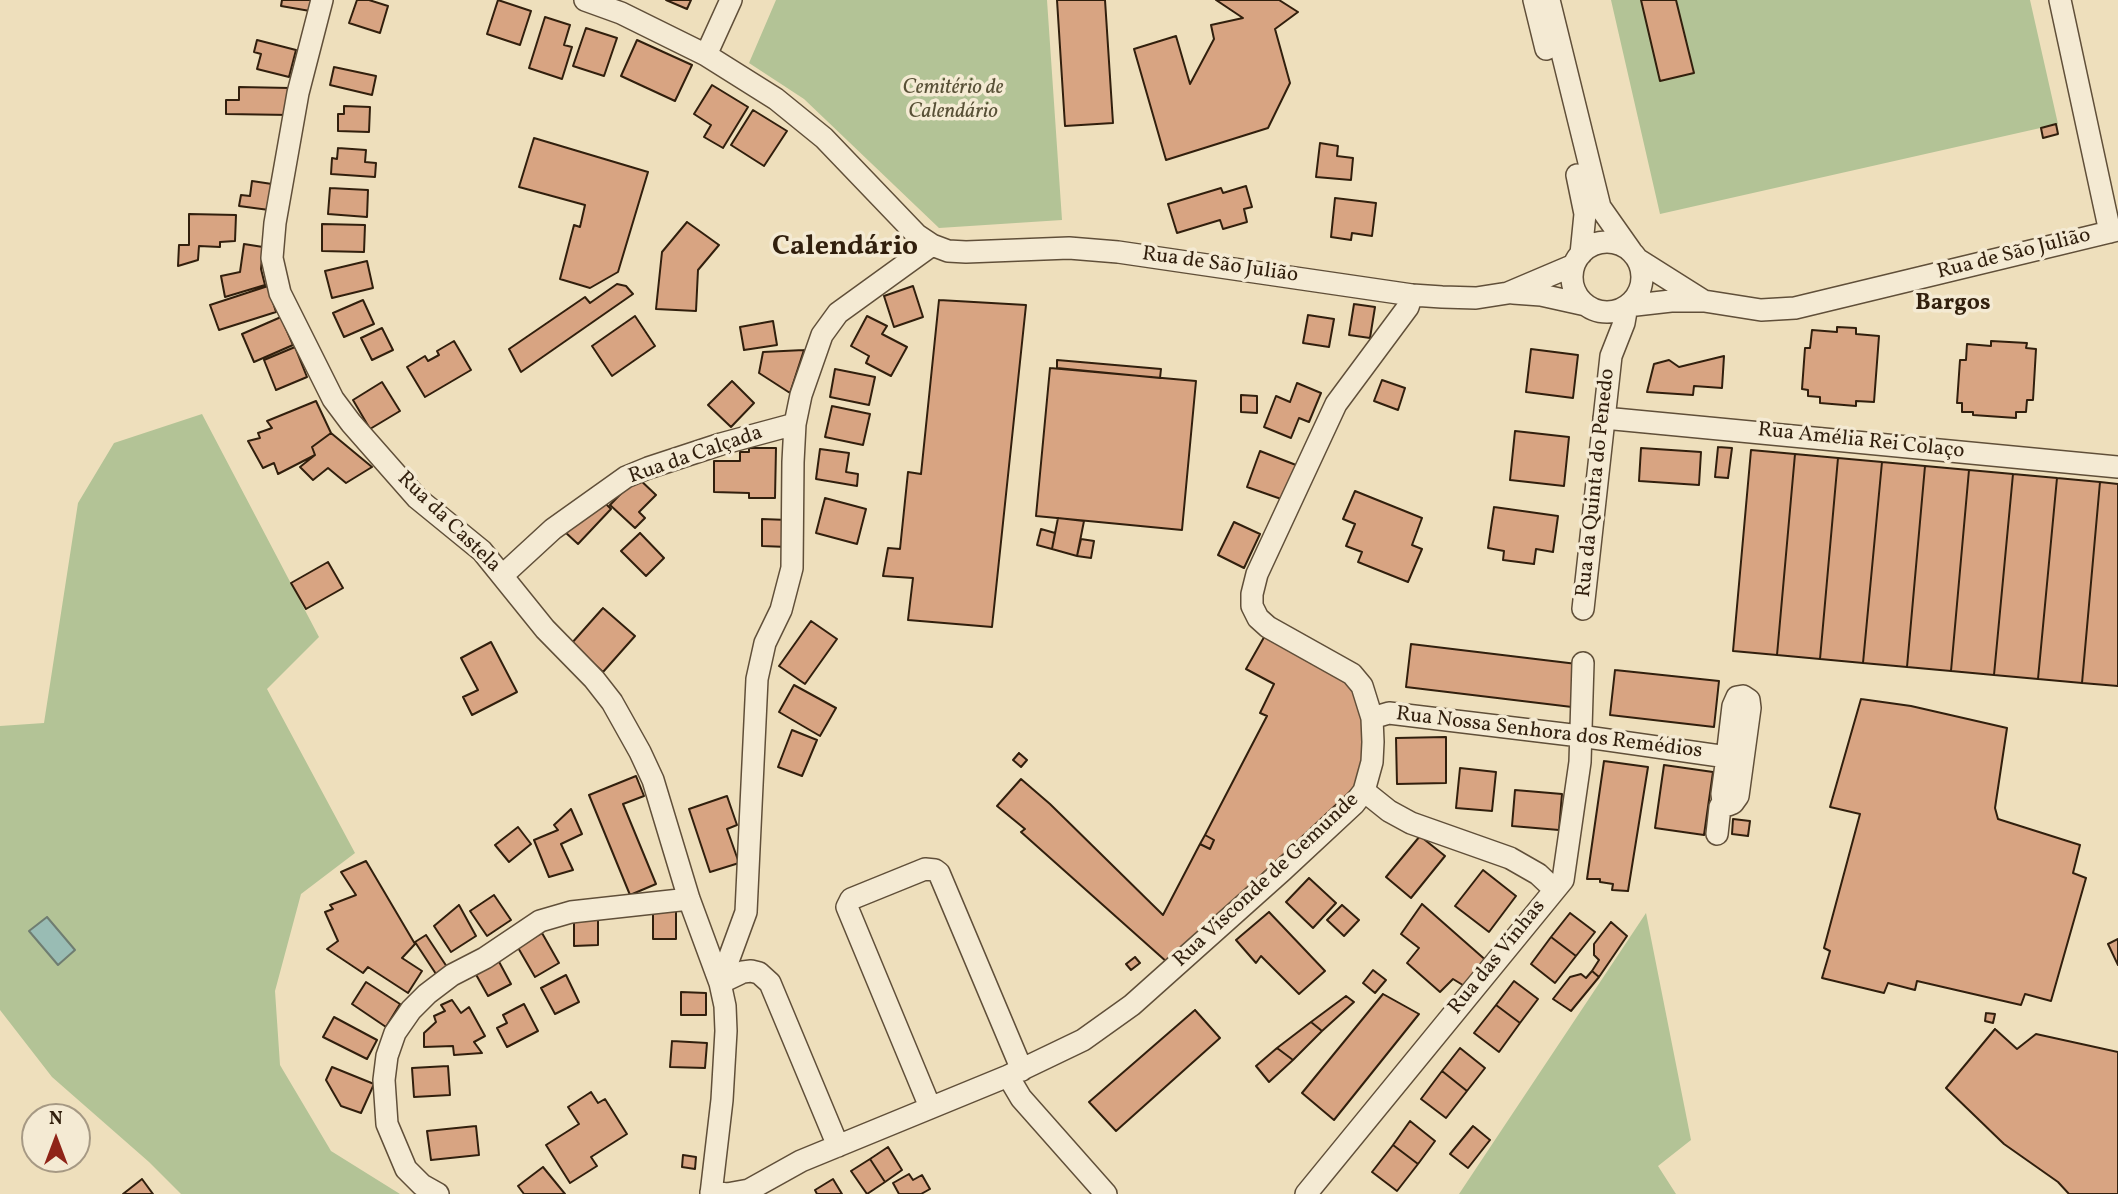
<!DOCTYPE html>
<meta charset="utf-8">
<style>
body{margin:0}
#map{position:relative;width:2118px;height:1194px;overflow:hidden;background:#eedfbc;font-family:Vollkorn,serif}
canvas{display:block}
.north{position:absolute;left:21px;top:1103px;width:70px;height:70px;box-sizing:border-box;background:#f4ead3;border:2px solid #a69984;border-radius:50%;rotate:0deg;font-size:19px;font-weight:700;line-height:28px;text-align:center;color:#311f0d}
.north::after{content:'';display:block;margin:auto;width:24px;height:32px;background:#8f2418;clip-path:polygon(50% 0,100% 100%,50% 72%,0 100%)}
</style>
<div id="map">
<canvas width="2118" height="1194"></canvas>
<div class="north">N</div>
</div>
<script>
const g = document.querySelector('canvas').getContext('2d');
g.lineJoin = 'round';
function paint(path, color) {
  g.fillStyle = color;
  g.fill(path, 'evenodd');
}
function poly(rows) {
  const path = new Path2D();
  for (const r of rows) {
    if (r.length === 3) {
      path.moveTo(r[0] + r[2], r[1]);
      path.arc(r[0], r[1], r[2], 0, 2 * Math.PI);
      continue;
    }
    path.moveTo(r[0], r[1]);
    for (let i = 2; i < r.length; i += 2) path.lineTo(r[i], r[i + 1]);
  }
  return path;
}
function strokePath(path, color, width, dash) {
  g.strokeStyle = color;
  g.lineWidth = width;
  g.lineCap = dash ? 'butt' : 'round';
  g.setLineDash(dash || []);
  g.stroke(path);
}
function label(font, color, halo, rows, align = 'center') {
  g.font = font + ' Vollkorn,serif';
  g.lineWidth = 7;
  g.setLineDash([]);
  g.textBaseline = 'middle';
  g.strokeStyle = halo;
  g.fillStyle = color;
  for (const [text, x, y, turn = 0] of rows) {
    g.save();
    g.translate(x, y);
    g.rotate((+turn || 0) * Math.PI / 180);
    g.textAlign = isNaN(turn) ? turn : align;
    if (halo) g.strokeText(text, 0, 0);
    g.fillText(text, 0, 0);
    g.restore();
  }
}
const green = poly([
 [776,0,1047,0,1062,220,939,228,804,99,749,63],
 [1611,0,2030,0,2058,124,1660,214],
 [202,414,319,637,267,689,355,853,301,894,275,991,280,1065,331,1151,400,1194,181,1194,149,1162,52,1077,0,1010,0,726,44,723,78,503,114,443],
 [1646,913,1691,1140,1658,1166,1676,1194,1459,1194]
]);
const water = poly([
 [47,917,75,950,58,965,29,931,47,917]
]);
const building = poly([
 [282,0,313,0,310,11,281,6,282,0],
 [357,0,369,0,388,6,380,33,349,23,357,0],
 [498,0,531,11,520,45,487,34,498,0],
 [666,0,691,0,687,9,666,0],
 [1057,0,1105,0,1113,123,1065,126,1057,0],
 [1216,0,1279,0,1298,12,1275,29,1290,83,1268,128,1166,160,1134,49,1176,36,1190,84,1214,39,1211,25,1243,18,1216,0],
 [1641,0,1676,0,1694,73,1660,81,1641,0],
 [545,17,570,25,564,45,572,47,562,79,529,68,545,17],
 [586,28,617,38,604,76,573,66,586,28],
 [257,40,296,50,289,77,257,69,261,54,254,52,257,40],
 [637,40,692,65,675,101,621,76,637,40],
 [334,67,376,76,372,95,330,85,334,67],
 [712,85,748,107,723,148,704,137,711,125,694,114,712,85],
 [239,87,290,88,290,115,226,114,226,100,239,100,239,87],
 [344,106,370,107,369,132,338,131,338,114,344,114,344,106],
 [753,110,787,131,764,166,731,145,753,110],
 [2056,124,2058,134,2043,138,2041,128,2056,124],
 [534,138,648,172,618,272,590,288,560,279,574,225,580,227,585,205,519,187,534,138],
 [1320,143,1338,146,1337,156,1353,158,1351,180,1316,177,1320,143],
 [338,148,366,150,365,162,376,163,375,177,331,174,332,158,337,159,338,148],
 [252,181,272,184,269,210,239,206,241,195,250,196,252,181],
 [1246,186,1252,207,1244,209,1247,222,1223,229,1220,220,1177,233,1168,204,1221,188,1223,193,1246,186],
 [330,188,368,190,367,217,328,214,330,188],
 [1335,198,1376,203,1372,236,1352,233,1351,240,1331,237,1335,198],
 [189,214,236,215,235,241,220,242,220,247,199,246,198,260,178,266,179,245,189,245,189,214],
 [687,222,719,245,698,270,696,311,656,309,662,252,687,222],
 [322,224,365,225,364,252,322,251,322,224],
 [244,244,263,247,261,269,265,285,225,297,221,276,240,272,244,244],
 [367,261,373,288,332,298,325,271,367,261],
 [617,284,626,286,633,294,521,372,509,349,585,297,590,303,617,284],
 [268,286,276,312,219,330,210,305,268,286],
 [913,286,923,317,894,327,884,296,913,286],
 [363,300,374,324,344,337,333,313,363,300],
 [939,300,1026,305,992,627,908,620,913,578,883,576,888,548,900,549,908,472,921,474,939,300],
 [1354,304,1375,307,1370,338,1349,335,1354,304],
 [1308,315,1334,319,1329,347,1303,343,1308,315],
 [635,316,655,346,612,376,592,346,635,316],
 [867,316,887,326,882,334,907,347,891,376,866,363,869,356,851,346,867,316],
 [281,317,293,345,254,362,242,334,281,317],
 [773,321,777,345,744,350,740,327,773,321],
 [1837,327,1856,328,1856,334,1879,336,1874,402,1856,401,1856,406,1820,403,1820,397,1808,396,1808,390,1802,389,1805,348,1810,348,1812,330,1837,332,1837,327],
 [382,328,393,350,372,360,361,338,382,328],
 [454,341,471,370,425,397,407,367,425,356,428,361,439,355,437,351,454,341],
 [1991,341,2027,343,2026,348,2036,349,2033,400,2027,400,2026,412,2016,412,2016,418,1973,415,1973,412,1962,412,1962,403,1957,403,1960,360,1966,360,1967,344,1991,346,1991,341],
 [295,347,307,377,276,390,264,360,295,347],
 [1531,349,1578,355,1573,398,1526,392,1531,349],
 [804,350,790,393,759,373,763,352,804,350],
 [1724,356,1722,388,1694,386,1693,395,1647,392,1654,364,1669,360,1679,367,1724,356],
 [1057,360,1161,369,1160,378,1057,368,1057,360],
 [1050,368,1196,381,1182,530,1036,516,1050,368],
 [835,369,875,377,869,405,830,397,835,369],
 [1382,380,1405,388,1398,410,1374,401,1382,380],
 [732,381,754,403,731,427,708,405,732,381],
 [382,382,400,411,370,429,353,400,382,382],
 [1297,383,1321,393,1309,422,1299,418,1291,438,1264,427,1276,396,1290,402,1297,383],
 [1241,395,1257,396,1257,413,1241,412,1241,395],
 [316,401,331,433,312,447,315,455,278,474,274,463,263,468,248,441,260,438,258,433,272,428,267,421,316,401],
 [832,406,870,414,863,445,825,437,832,406],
 [1515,431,1569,437,1564,486,1510,480,1515,431],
 [331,433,372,467,346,483,328,468,313,480,300,467,315,455,312,447,331,433],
 [1718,447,1732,448,1728,478,1715,477,1718,447],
 [749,448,776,448,775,498,749,498,749,493,714,492,714,461,740,461,740,452,749,452,749,448],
 [1641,448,1701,452,1699,485,1639,481,1641,448],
 [820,449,849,453,846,472,858,474,857,486,816,479,820,449],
 [1751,450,1795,454,1777,655,1733,651,1751,450],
 [1260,451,1296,465,1284,500,1247,487,1260,451],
 [1795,454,1838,458,1820,659,1777,655,1795,454],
 [1838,458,1882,462,1863,663,1820,659,1838,458],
 [1882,462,1925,466,1907,667,1863,663,1882,462],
 [1925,466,1969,470,1951,671,1907,667,1925,466],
 [1969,470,2013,474,1994,675,1951,671,1969,470],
 [2013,474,2057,478,2038,679,1994,675,2013,474],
 [637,477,656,495,639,512,645,518,635,528,610,505,637,477],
 [2057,478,2100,482,2082,683,2038,679,2057,478],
 [2100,482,2118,484,2118,686,2082,683,2100,482],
 [1355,491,1422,518,1412,545,1422,549,1408,582,1358,562,1362,552,1346,546,1355,524,1343,519,1355,491],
 [599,497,611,509,578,544,565,532,599,497],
 [825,498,866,509,857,544,816,533,825,498],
 [1494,507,1558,516,1553,552,1536,549,1534,564,1503,560,1504,551,1488,548,1494,507],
 [1058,518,1084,521,1077,556,1052,549,1058,518],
 [762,519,788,520,788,547,762,546,762,519],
 [1234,522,1260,534,1244,568,1218,555,1234,522],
 [1041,529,1055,533,1052,549,1037,545,1041,529],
 [640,533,664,558,646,576,621,551,640,533],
 [1081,539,1094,541,1091,558,1077,556,1081,539],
 [328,562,343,588,306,609,291,583,328,562],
 [603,608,635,636,603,672,571,644,603,608],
 [811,621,837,639,805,684,779,666,811,621],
 [1267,632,1350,679,1368,727,1368,756,1356,786,1168,963,1021,832,1025,829,997,806,1021,779,1050,804,1163,915,1200,844,1210,849,1214,840,1205,835,1267,716,1260,713,1274,684,1246,669,1267,632],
 [491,642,517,692,472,715,463,697,478,690,461,658,491,642],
 [1411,644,1577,664,1572,707,1406,687,1411,644],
 [1615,670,1719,681,1714,727,1610,715,1615,670],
 [794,685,836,708,820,736,779,712,794,685],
 [1861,699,1911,706,2007,728,1995,808,1998,819,2080,845,2073,873,2086,878,2051,1001,2025,994,2021,1005,1917,981,1915,990,1888,983,1884,993,1822,978,1830,951,1824,948,1860,814,1830,807,1861,699],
 [792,730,817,740,802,776,778,767,792,730],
 [1446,737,1446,783,1397,784,1396,738,1446,737],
 [1019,753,1027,760,1021,767,1013,760,1019,753],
 [1604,761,1648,767,1628,891,1612,890,1613,884,1600,882,1600,879,1587,879,1604,761],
 [1664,765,1713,772,1704,835,1655,828,1664,765],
 [1460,768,1496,772,1492,811,1456,808,1460,768],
 [636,776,644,796,623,804,656,884,630,895,589,795,636,776],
 [1515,790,1562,794,1559,830,1512,826,1515,790],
 [727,796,737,825,727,829,739,863,710,872,689,809,727,796],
 [571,809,582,834,561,844,573,870,549,877,534,840,558,830,554,825,571,809],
 [1733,819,1750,821,1748,836,1732,834,1733,819],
 [518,827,531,844,509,862,495,845,518,827],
 [1205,835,1214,840,1210,849,1200,844,1205,835],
 [1420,836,1445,856,1411,898,1386,877,1420,836],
 [366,861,415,944,402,958,422,971,408,993,368,967,363,973,327,949,338,941,325,912,333,909,330,905,356,895,341,872,366,861],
 [1483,870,1516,896,1489,932,1455,906,1483,870],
 [1309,878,1336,903,1313,928,1286,902,1309,878],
 [494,895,511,920,487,936,470,911,494,895],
 [1422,904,1489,963,1466,987,1453,979,1440,992,1407,963,1419,948,1401,934,1422,904],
 [459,905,476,936,451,952,434,926,459,905],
 [1342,905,1359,920,1344,936,1327,920,1342,905],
 [653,909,676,909,676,939,653,939,653,909],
 [1269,912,1325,971,1299,994,1261,956,1256,963,1236,940,1269,912],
 [1570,913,1595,932,1576,956,1551,937,1570,913],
 [574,918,598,918,598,945,574,946,574,918],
 [1611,922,1627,936,1599,977,1592,971,1599,960,1594,955,1594,944,1611,922],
 [542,933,559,963,535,977,517,946,542,933],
 [426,935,449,970,438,977,415,942,426,935],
 [1551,937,1576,956,1555,983,1531,964,1551,937],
 [2118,939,2118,965,2108,944,2118,939],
 [1135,957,1140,963,1131,970,1126,964,1135,957],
 [497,958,511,984,488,996,474,971,497,958],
 [1373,970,1386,980,1375,993,1363,983,1373,970],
 [1592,971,1599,977,1571,1011,1553,999,1570,977,1581,974,1586,978,1592,971],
 [566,975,579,1002,555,1014,541,988,566,975],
 [1514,981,1538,999,1520,1023,1496,1005,1514,981],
 [366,982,400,1004,386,1027,352,1004,366,982],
 [681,992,706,993,706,1015,681,1015,681,992],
 [1383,994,1419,1014,1334,1120,1302,1093,1383,994],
 [1346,996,1354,1002,1322,1031,1311,1022,1346,996],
 [452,1000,461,1013,469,1007,485,1036,474,1042,482,1053,454,1055,453,1046,424,1047,424,1033,436,1022,434,1016,445,1011,441,1005,452,1000],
 [524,1004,538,1031,507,1047,497,1028,507,1023,503,1015,524,1004],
 [1496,1005,1520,1023,1499,1052,1474,1033,1496,1005],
 [1195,1010,1220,1038,1116,1131,1089,1102,1195,1010],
 [1986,1013,1995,1014,1993,1023,1985,1021,1986,1013],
 [334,1017,377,1040,367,1059,323,1037,334,1017],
 [1311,1022,1322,1031,1293,1060,1277,1048,1311,1022],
 [1995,1029,2017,1049,2036,1034,2118,1052,2118,1194,2069,1194,2058,1182,2004,1144,1946,1088,1995,1029],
 [672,1041,707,1043,705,1068,670,1067,672,1041],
 [1277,1048,1293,1060,1269,1082,1256,1066,1277,1048],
 [1460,1048,1485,1068,1467,1091,1442,1071,1460,1048],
 [448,1066,450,1095,414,1097,412,1068,448,1066],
 [332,1067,374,1084,361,1113,341,1106,326,1080,332,1067],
 [1442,1071,1467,1091,1446,1118,1421,1099,1442,1071],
 [591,1092,598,1103,605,1099,627,1134,591,1157,597,1166,570,1183,546,1145,579,1124,568,1107,591,1092],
 [1410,1121,1435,1141,1418,1164,1393,1145,1410,1121],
 [476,1126,479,1155,431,1160,427,1131,476,1126],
 [1473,1126,1490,1140,1468,1168,1450,1154,1473,1126],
 [1393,1145,1418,1164,1397,1191,1372,1172,1393,1145],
 [888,1147,902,1170,885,1182,870,1159,888,1147],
 [683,1155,696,1157,695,1169,682,1167,683,1155],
 [870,1159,885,1182,867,1194,851,1171,870,1159],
 [543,1167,565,1194,524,1194,518,1186,543,1167],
 [909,1174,913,1180,922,1175,930,1189,921,1194,899,1194,893,1183,909,1174],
 [142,1179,153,1194,123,1194,142,1179],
 [833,1179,842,1194,817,1194,815,1190,833,1179]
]);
const minor = poly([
 [322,0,298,93,275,223,272,258,280,293,333,399,351,423,417,498,482,551,545,629,594,679,612,702,640,752,653,780,689,899,720,983,725,1006,726,1031,722,1100,711,1194],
 [585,0,621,13,706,55,776,99,824,138,917,235,932,245,948,251,966,252,1069,248,1118,252,1412,295,1442,297,1476,298,1508,293,1574,265],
 [1534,0,1546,49],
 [1549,0,1600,207,1631,251],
 [2060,0,2110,232],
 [706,55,731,0],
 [1577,175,1585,214,1581,254],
 [1607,277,35],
 [1637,259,1702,300],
 [1513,293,1541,295,1586,305],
 [1627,306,1671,301,1704,301,1761,310,1795,308,2118,230],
 [1604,418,2118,467],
 [503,575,553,529,626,477,648,468,721,444,795,424],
 [1583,609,1611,356,1624,323,1627,306],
 [1372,718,1389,713,1580,736,1727,757,1733,706,1737,697,1743,696,1749,700,1750,708,1738,796,1733,803,1728,805,1723,802,1722,794,1727,757],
 [1364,791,1389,811,1411,823,1510,858,1538,874,1554,889],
 [1717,834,1720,807,1723,802],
 [720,983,746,912,757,679,765,643,781,610,792,568,793,462,795,424,801,395,822,335,838,313,932,245],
 [720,983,743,972,751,971,759,973,770,983,838,1146],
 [1008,1076,1021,1098,1106,1194],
 [930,1107,847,907,851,899,925,869,935,870,939,873,1022,1070],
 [711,1192,727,1194,749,1190,801,1161,1008,1076,1083,1040,1132,1005,1282,871,1354,804,1364,791,1372,762,1373,742,1372,718,1362,686,1352,674,1268,627,1258,618,1252,606,1252,594,1257,574,1336,404,1408,307,1412,295],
 [438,1194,422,1185,406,1169,387,1124,384,1080,387,1056,395,1033,411,1010,427,994,452,975,485,958,540,921,571,912,689,899],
 [1306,1194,1563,880,1580,762,1583,663]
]);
const parkNames = [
 ["Cemitério de",953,89],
 ["Calendário",953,113]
];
const streetNames = [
 ["Rua de São Julião",2014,255,-14],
 ["Rua de São Julião",1220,266,8],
 ["Rua Amélia Rei Colaço",1861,442,6],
 ["Rua da Calçada",696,456,-19],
 ["Rua da Quinta do Penedo",1597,483,-84],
 ["Rua da Castela",448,523,44],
 ["Rua Nossa Senhora dos Remédios",1549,734,7],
 ["Rua Visconde de Gemunde",1267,881,-43],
 ["Rua das Vinhas",1498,958,-51]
];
const neighbourhoodNames = [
 ["Bargos",1953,305]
];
const districtNames = [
 ["Calendário",845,249]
];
paint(green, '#b3c396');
paint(water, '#99bcb4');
strokePath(water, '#6f7d71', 2);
paint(building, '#d8a482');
strokePath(building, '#311f0d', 2);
strokePath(minor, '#604f39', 24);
strokePath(minor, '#f4ead3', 21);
label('italic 21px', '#585036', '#f4ead3', parkNames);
label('21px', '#311f0d', '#f4ead3', streetNames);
label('bold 23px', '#311f0d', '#f4ead3', neighbourhoodNames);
label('bold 28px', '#311f0d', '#f4ead3', districtNames);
</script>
